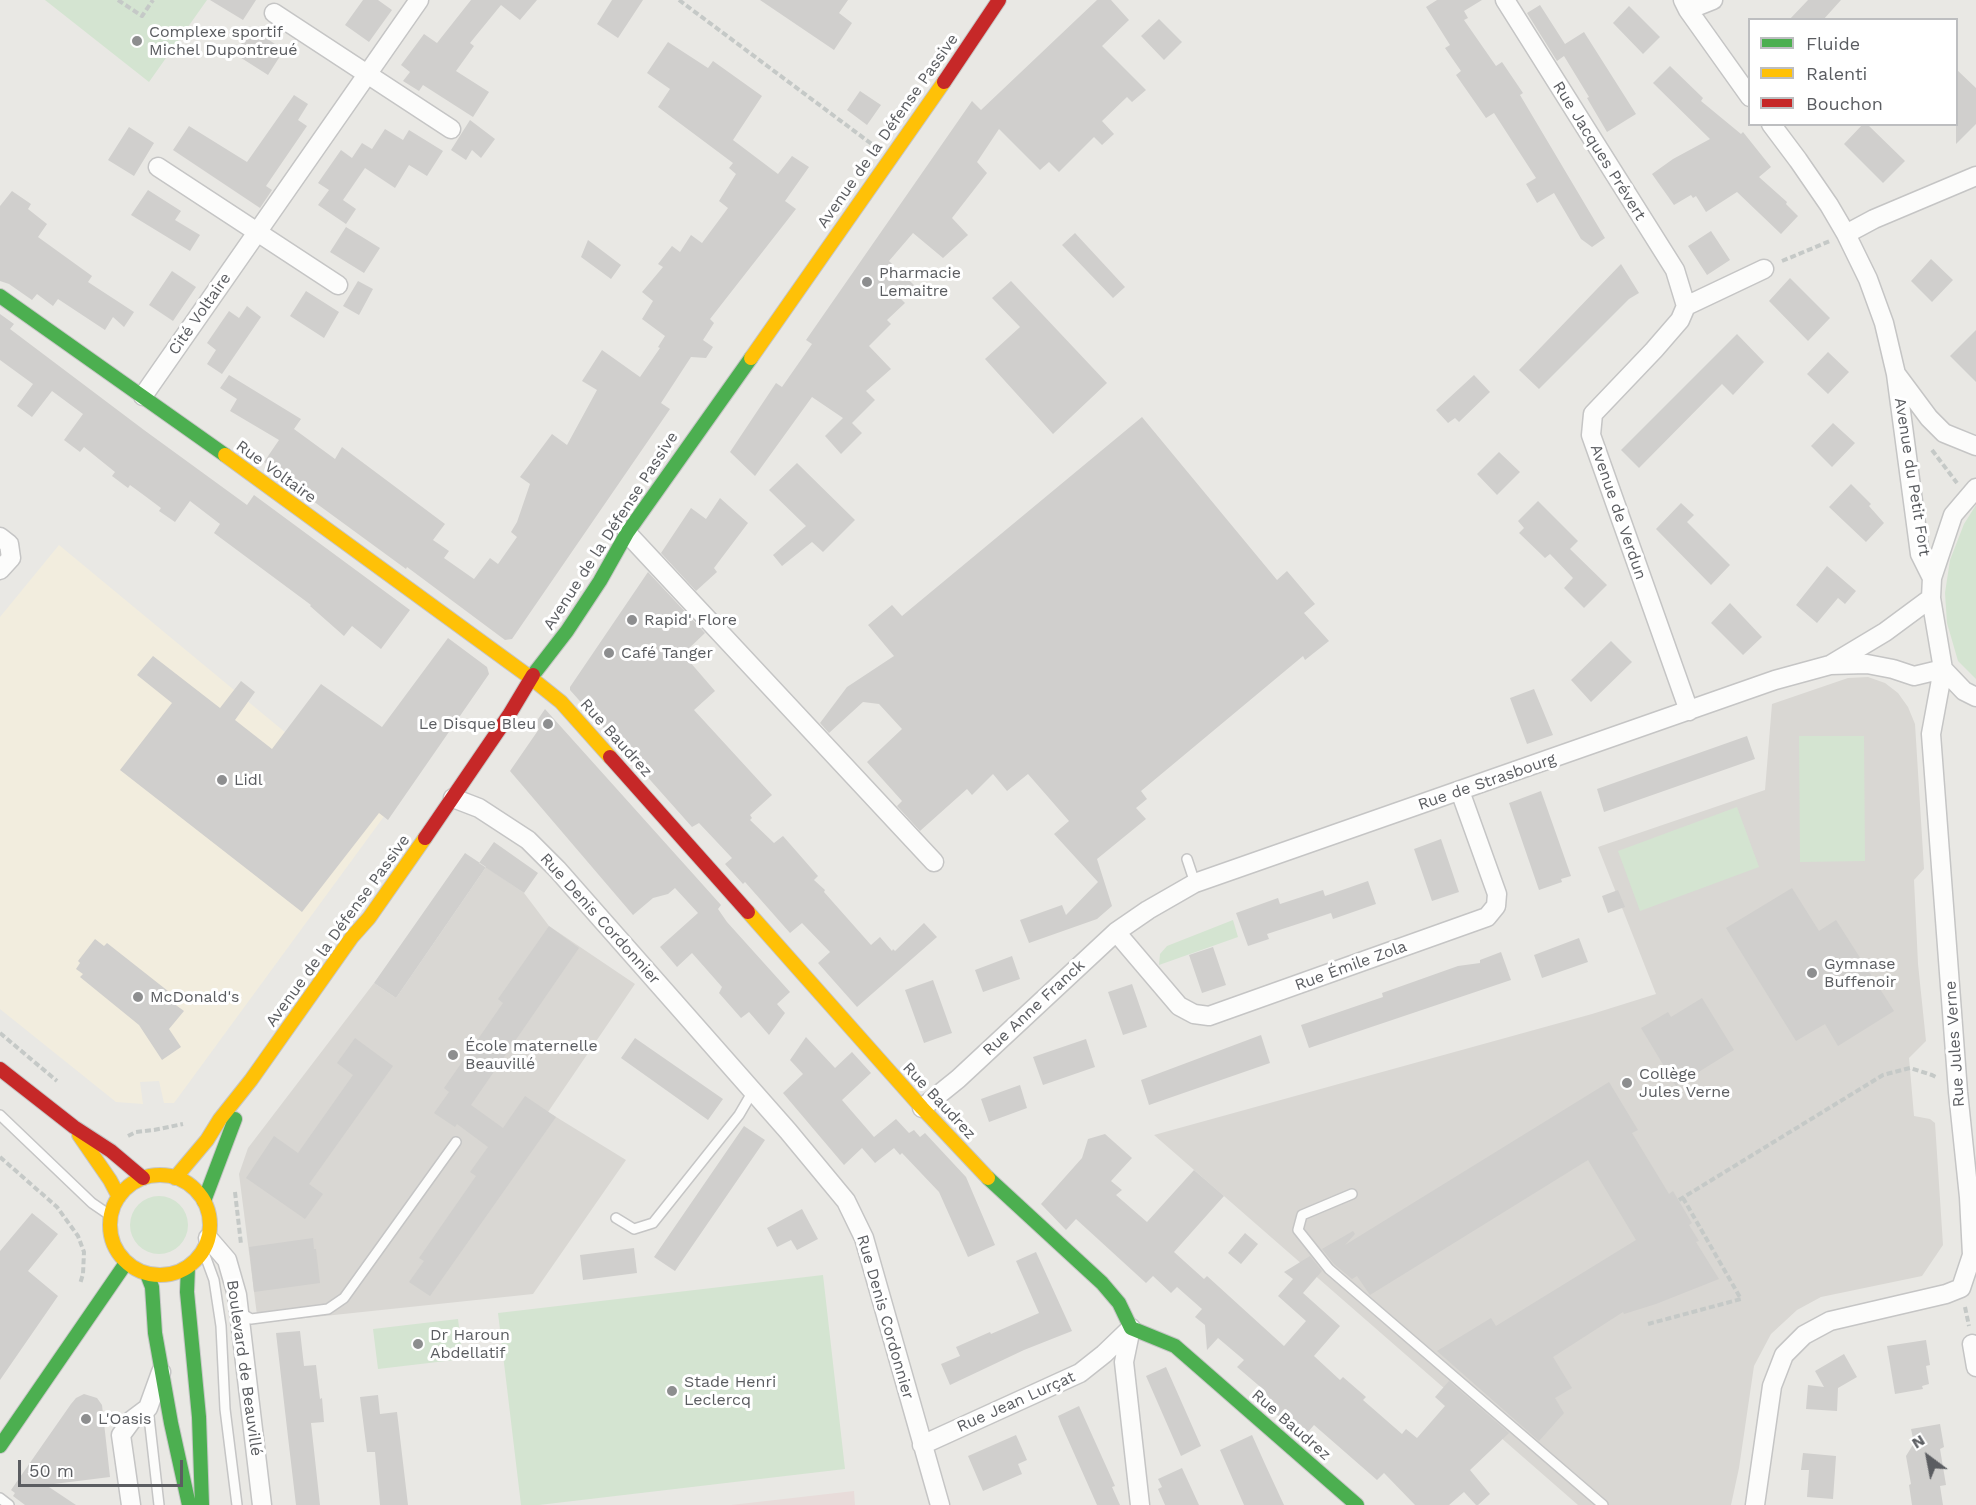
<!DOCTYPE html>
<meta charset="utf-8">
<style>
body{margin:0}
#map{position:relative;width:1976px;height:1505px;overflow:hidden;background:#e9e8e4;font-family:"Work Sans",sans-serif}
canvas{display:block}
.legend{position:absolute;left:1748px;top:18px;width:210px;height:108px;box-sizing:border-box;background:#fff;border:2px solid #bdbec0;margin:0;padding:8px 10px;list-style:none;font-size:18px;color:#5b5d61}
.legend li{display:flex;align-items:center;gap:12px;height:30px}
.legend b{width:30px;border:2px solid #bdbec0}
.north{position:absolute;left:1898px;top:1427px;width:60px;height:60px;-webkit-text-stroke:4px #fff;paint-order:stroke;rotate:328deg;font-size:16px;font-weight:700;line-height:24px;text-align:center;color:#5b5d61}
.north::after{content:'';display:block;margin:auto;width:21px;height:27px;background:#5b5d61;clip-path:polygon(50% 0,100% 100%,50% 72%,0 100%)}
.scale{position:absolute;left:18px;top:1460px;width:165px;height:27px;box-sizing:border-box;border:3px solid #5b5d61;border-top:0;padding-left:8px;font-size:18px;line-height:21px;white-space:nowrap;color:#5b5d61;-webkit-text-stroke:4px #fff;paint-order:stroke}
</style>
<div id="map">
<canvas width="1976" height="1505"></canvas>
<ul class="legend">
<li><b style="height:8px;background:#4caf50"></b>Fluide</li>
<li><b style="height:8px;background:#ffc107"></b>Ralenti</li>
<li><b style="height:8px;background:#c62828"></b>Bouchon</li>
</ul>
<div class="north">N</div>
<div class="scale">50 m</div>
</div>
<script>
const g = document.querySelector('canvas').getContext('2d');
g.lineJoin = 'round';
function paint(path, color) {
  g.fillStyle = color;
  g.fill(path, 'evenodd');
}
function poly(rows) {
  const path = new Path2D();
  for (const r of rows) {
    if (r.length === 3) {
      path.moveTo(r[0] + r[2], r[1]);
      path.arc(r[0], r[1], r[2], 0, 2 * Math.PI);
      continue;
    }
    path.moveTo(r[0], r[1]);
    for (let i = 2; i < r.length; i += 2) path.lineTo(r[i], r[i + 1]);
  }
  return path;
}
function strokePath(path, color, width, dash) {
  g.strokeStyle = color;
  g.lineWidth = width;
  g.lineCap = dash ? 'butt' : 'round';
  g.setLineDash(dash || []);
  g.stroke(path);
}
function label(font, color, halo, rows, align = 'center') {
  g.font = font + ' "Work Sans",sans-serif';
  g.lineWidth = 6;
  g.setLineDash([]);
  g.textBaseline = 'middle';
  g.strokeStyle = halo;
  g.fillStyle = color;
  for (const [text, x, y, turn = 0] of rows) {
    g.save();
    g.translate(x, y);
    g.rotate((+turn || 0) * Math.PI / 180);
    g.textAlign = isNaN(turn) ? turn : align;
    if (halo) g.strokeText(text, 0, 0);
    g.fillText(text, 0, 0);
    g.restore();
  }
}
const commercial = poly([
 [59,545,385,815,174,1103,164,1103,159,1081,140,1082,143,1104,116,1102,0,1009,0,617]
]);
const education = poly([
 [1868,677,1885,683,1898,693,1908,707,1915,724,1924,869,1914,880,1918,964,1926,1041,1909,1058,1914,1116,1930,1119,1935,1123,1943,1245,1922,1276,1821,1297,1797,1310,1771,1334,1754,1366,1739,1468,1731,1505,1578,1505,1154,1135,1592,1014,1656,994,1598,847,1765,790,1772,704,1848,678],
 [486,867,524,893,549,926,635,984,548,1112,626,1160,533,1294,258,1323,239,1174,248,1148,374,983,396,998]
]);
const medical = poly([
 [854,1491,855,1505,731,1505]
]);
const green = poly([
 [45,0,207,0,149,82],
 [1976,505,1976,679,1958,661,1947,623,1945,593,1950,560,1964,524],
 [1799,736,1864,736,1865,861,1800,862],
 [1737,807,1759,867,1640,911,1618,851],
 [1233,920,1238,937,1159,965,1160,954,1167,946],
 [159,1225,29],
 [823,1275,845,1469,539,1505,521,1505,498,1313],
 [458,1319,463,1359,378,1369,373,1329]
]);
const building = poly([
 [210,0,256,0,243,20],
 [363,0,378,0,392,10,369,42,345,25],
 [471,0,537,0,520,20,501,5,470,43,474,46,456,71,489,92,473,117,423,85,419,91,403,81,410,72,401,65,424,34,437,43],
 [612,0,643,0,618,38,597,24],
 [760,0,848,0,839,13,852,23,834,50],
 [1097,0,1111,0,1129,20,1102,46,1146,90,1132,102,1127,97,1102,121,1114,134,1102,145,1094,137,1059,172,1049,162,1040,170,999,129,977,162,987,173,952,218,968,235,943,258,913,233,889,261,914,285,901,299,905,303,887,320,891,324,869,346,891,369,866,391,875,400,852,423,862,433,841,454,825,436,843,418,812,397,755,476,730,452,776,383,782,387,812,344,806,340,972,101,981,110],
 [1437,0,1482,0,1464,11,1468,18,1464,20,1496,66,1502,62,1523,93,1520,95,1605,238,1592,247,1581,239,1554,193,1537,203,1526,184,1536,178,1494,113,1486,118,1456,75,1461,71,1445,48,1450,45,1426,7],
 [1808,0,1841,0,1823,20,1789,20],
 [1540,5,1565,44,1584,32,1636,114,1607,132,1587,98,1589,97,1564,56,1557,61,1527,13],
 [1629,6,1660,37,1643,54,1613,23],
 [1159,19,1182,42,1164,60,1141,36],
 [251,28,284,50,268,75,235,54],
 [668,42,708,68,713,61,762,96,733,140,778,174,792,156,809,167,785,201,796,209,710,319,714,323,703,340,713,347,706,358,691,357,661,403,670,409,512,639,505,640,407,567,406,569,272,471,273,468,264,462,279,440,230,411,237,399,220,388,229,375,301,419,294,429,335,459,342,447,445,524,433,540,449,551,444,558,474,579,490,558,498,564,517,537,511,532,517,522,530,484,520,477,552,434,567,445,597,390,582,381,602,350,640,377,660,348,658,347,665,336,642,319,653,301,642,292,663,267,658,264,672,246,680,252,691,235,702,243,728,208,719,201,736,174,729,168,733,163,658,107,670,89,647,73],
 [1670,66,1703,98,1701,101,1741,134,1743,132,1771,167,1759,177,1787,202,1786,204,1798,216,1781,234,1737,192,1706,212,1696,196,1693,198,1691,195,1674,205,1652,174,1673,159,1710,139,1653,83],
 [1956,69,1976,88,1976,124,1956,144],
 [860,91,881,105,867,125,847,110],
 [294,95,308,104,298,120,307,126,266,186,272,190,260,208,173,150,189,126,247,162],
 [470,120,495,139,481,158,472,150,466,160,451,150],
 [1863,124,1867,124,1905,161,1883,183,1844,144],
 [129,127,154,143,134,176,108,160],
 [385,129,403,140,409,130,443,151,427,176,409,165,395,188,365,168,343,200,356,209,346,224,318,205,329,190,318,183,341,150,352,158,362,143,372,149],
 [148,190,181,211,175,220,200,235,190,251,131,215],
 [12,191,31,204,28,209,47,224,38,237,92,276,88,282,134,312,124,327,113,317,105,330,58,299,53,306,37,294,32,300,9,284,0,281,0,206],
 [346,227,380,248,364,273,330,252],
 [1711,231,1730,260,1707,275,1688,246],
 [1075,233,1125,287,1113,298,1062,245],
 [588,240,621,265,611,279,581,257],
 [1931,259,1953,280,1932,302,1911,281],
 [1621,264,1639,293,1629,299,1539,389,1519,370],
 [172,271,196,287,173,321,149,305],
 [1790,278,1830,318,1808,341,1769,301],
 [358,281,373,289,359,315,343,306],
 [1011,281,1107,383,1053,434,985,359,1020,327,992,298],
 [306,291,339,312,324,338,290,316],
 [247,306,261,317,222,374,207,364,216,350,207,343,229,311,239,318],
 [0,314,14,324,10,329,144,430,247,505,254,495,410,610,381,649,352,626,344,636,310,606,311,605,214,533,220,524,190,501,175,522,159,511,161,508,145,496,130,485,128,488,112,476,115,472,84,447,80,452,64,440,83,414,52,391,32,417,17,406,33,384,0,360],
 [1976,330,1976,382,1950,356],
 [1737,334,1764,362,1733,395,1722,384,1639,468,1621,450],
 [1828,352,1849,372,1828,394,1807,374],
 [1474,375,1490,392,1459,422,1455,418,1448,423,1436,410],
 [1142,417,1277,580,1287,571,1315,604,1304,613,1329,641,1305,660,1303,656,1141,791,1147,799,1136,808,1146,819,1097,859,1112,906,1097,919,1029,943,1020,920,1062,905,1066,915,1098,882,1054,834,1069,821,1028,774,1007,791,993,774,972,795,967,789,920,831,897,806,902,801,867,762,902,729,879,704,863,702,829,733,820,723,847,687,894,656,868,625,892,605,902,616],
 [1833,423,1855,443,1832,467,1811,446],
 [1499,452,1520,472,1497,495,1477,474],
 [797,463,855,520,823,552,812,542,782,566,773,555,806,526,769,490],
 [1851,484,1871,504,1869,506,1884,523,1866,542,1829,507],
 [720,498,748,523,714,568,717,572,696,591,661,553,691,508,706,519],
 [1538,501,1578,541,1570,549,1607,585,1584,608,1564,588,1573,578,1550,554,1545,558,1519,533,1524,528,1518,521],
 [1681,503,1694,515,1687,522,1730,565,1711,585,1656,529],
 [1827,566,1856,591,1845,604,1838,598,1817,623,1796,605],
 [648,572,705,633,683,654,715,691,694,710,772,795,750,815,752,818,750,820,774,843,783,836,818,876,814,880,825,890,824,892,871,945,880,937,892,951,893,949,895,951,924,923,937,937,857,1007,818,963,830,952,802,923,790,933,745,882,743,884,725,864,732,858,699,823,692,827,570,690,570,687],
 [1730,603,1762,637,1743,655,1711,623],
 [448,638,487,667,489,674,388,820,379,813,302,912,120,770,172,703,137,675,153,656,220,708,241,681,255,692,235,720,272,749,321,684,382,727],
 [1611,641,1632,662,1591,702,1571,680],
 [1534,689,1553,735,1527,744,1510,698],
 [545,709,721,905,718,909,727,922,790,992,777,1004,785,1013,769,1035,749,1012,741,1018,719,993,722,987,692,953,677,967,660,947,698,913,675,888,668,894,653,898,633,915,510,771,539,729,534,725],
 [1747,736,1755,759,1604,812,1597,789],
 [1541,791,1571,876,1561,879,1562,882,1539,890,1509,803],
 [1441,839,1459,892,1432,901,1414,849],
 [494,842,538,873,524,893,479,863],
 [465,853,486,867,396,998,374,983],
 [1368,881,1376,904,1333,919,1331,913,1310,920,1267,934,1269,939,1248,946,1236,913,1278,898,1280,904,1323,890,1325,896],
 [1792,888,1819,931,1836,920,1894,1011,1838,1046,1825,1024,1796,1041,1726,928],
 [1618,890,1625,907,1608,913,1602,896],
 [549,926,579,948,471,1105,503,1128,525,1096,556,1117,430,1296,409,1282,424,1261,419,1258,476,1176,470,1172,488,1147,457,1124,455,1127,434,1113,449,1092,444,1088,503,1003,498,999],
 [1579,938,1588,962,1542,978,1534,955],
 [95,939,104,946,107,943,173,995,169,1000,184,1011,169,1029,181,1047,162,1060,139,1025,80,977,83,974,76,969,80,963,78,961],
 [1213,947,1226,985,1202,993,1189,955],
 [1501,952,1511,980,1309,1048,1301,1025,1383,997,1382,993,1458,966,1480,963,1480,960],
 [1012,956,1020,979,983,992,975,970],
 [933,980,952,1033,924,1043,905,990],
 [1132,984,1147,1027,1123,1035,1108,992],
 [1702,998,1734,1050,1676,1086,1641,1028,1668,1012,1671,1017],
 [1261,1035,1270,1063,1149,1105,1141,1080],
 [806,1037,835,1068,852,1052,871,1073,842,1100,874,1137,896,1119,909,1133,914,1130,920,1137,925,1133,966,1177,995,1245,968,1257,939,1192,902,1153,900,1155,894,1148,875,1163,862,1148,844,1165,783,1093,803,1074,790,1060],
 [355,1038,393,1066,309,1184,323,1194,305,1219,246,1178,274,1136,298,1153,353,1075,337,1063],
 [635,1038,723,1099,708,1120,621,1058],
 [1086,1039,1095,1067,1043,1085,1033,1057],
 [1609,1082,1638,1130,1632,1133,1669,1194,1673,1191,1692,1223,1689,1225,1699,1241,1696,1242,1719,1279,1656,1304,1624,1314,1623,1312,1553,1357,1572,1388,1555,1398,1564,1413,1539,1441,1437,1351,1491,1318,1496,1326,1636,1240,1588,1160,1370,1295,1357,1276,1352,1279,1334,1264,1322,1249,1353,1231,1355,1234,1345,1245],
 [1020,1085,1027,1108,989,1122,981,1099],
 [744,1126,765,1140,675,1271,654,1257],
 [1105,1134,1132,1158,1111,1181,1122,1190,1116,1195,1147,1222,1194,1170,1224,1196,1174,1252,1204,1279,1207,1276,1284,1346,1306,1321,1278,1296,1293,1279,1284,1272,1310,1256,1322,1271,1303,1293,1340,1326,1314,1356,1340,1380,1343,1377,1366,1397,1363,1400,1402,1434,1406,1429,1417,1438,1445,1406,1435,1397,1449,1381,1509,1433,1470,1470,1490,1494,1478,1505,1476,1505,1464,1492,1449,1505,1415,1505,1384,1473,1377,1480,1314,1425,1303,1438,1268,1407,1272,1403,1264,1390,1237,1367,1244,1360,1218,1338,1207,1350,1205,1325,1195,1317,1202,1309,1177,1287,1171,1293,1153,1276,1146,1283,1076,1219,1066,1230,1041,1204,1082,1158,1088,1139],
 [802,1209,818,1239,797,1250,791,1240,777,1247,767,1228],
 [32,1213,58,1234,28,1271,58,1296,0,1380,0,1251],
 [1245,1233,1258,1244,1241,1264,1228,1253],
 [313,1238,314,1249,316,1249,320,1283,254,1292,249,1247],
 [634,1248,637,1273,583,1280,580,1255],
 [1036,1252,1072,1331,1024,1350,950,1385,941,1364,960,1356,956,1347,990,1332,991,1334,1039,1313,1016,1261],
 [300,1331,304,1366,316,1365,320,1399,322,1398,324,1422,311,1423,320,1505,296,1505,288,1437,276,1333],
 [1926,1340,1930,1365,1926,1366,1929,1384,1922,1386,1923,1389,1895,1394,1887,1346],
 [1844,1354,1857,1377,1838,1388,1837,1411,1806,1409,1808,1385,1824,1387,1815,1371],
 [1166,1367,1201,1446,1181,1456,1146,1376],
 [84,1394,97,1398,102,1405,110,1477,46,1485,76,1505,25,1505,13,1496,15,1493,11,1490,71,1404,76,1398],
 [378,1395,380,1414,397,1412,408,1505,380,1505,375,1452,367,1452,360,1397],
 [1079,1406,1115,1486,1112,1487,1120,1505,1097,1505,1061,1424,1058,1416],
 [1940,1424,1944,1447,1940,1449,1946,1485,1940,1486,1943,1505,1912,1505,1909,1485,1911,1484,1906,1456,1914,1443,1911,1429],
 [1016,1435,1027,1460,1018,1464,1022,1474,983,1491,968,1456],
 [1252,1435,1265,1464,1284,1505,1244,1505,1220,1450],
 [1803,1453,1836,1456,1833,1499,1807,1497,1809,1470,1801,1470],
 [1182,1468,1199,1505,1165,1505,1158,1489,1162,1487,1158,1479]
]);
const path = poly([
 [118,0,142,16,153,0],
 [679,0,873,145],
 [1782,261,1830,241],
 [1932,450,1957,483],
 [0,1033,57,1081],
 [128,1136,136,1132,154,1130,183,1124],
 [0,1157,57,1207,78,1236,84,1252,83,1274,80,1284],
 [235,1192,241,1244],
 [1679,1200,1883,1075,1910,1068,1932,1075,1938,1078],
 [1965,1307,1969,1326],
 [1648,1324,1741,1299,1683,1198]
]);
const lane = poly([
 [1187,859,1195,883],
 [0,1115,92,1203,111,1216],
 [1352,1194,1302,1215,1298,1230,1329,1269,1603,1505],
 [616,1218,634,1229,653,1223,739,1115,753,1091],
 [203,1250,214,1280,221,1326,225,1409,237,1505],
 [239,1312,251,1319,328,1309,344,1298,456,1142],
 [148,1408,159,1505],
 [0,1498,9,1505]
]);
const street = poly([
 [1505,0,1675,270,1686,306],
 [1683,0,1688,10,1750,97],
 [1688,10,1713,0],
 [274,13,451,129],
 [1771,124,1798,160,1829,205,1846,234,1868,279,1884,323,1896,374,1920,554,1932,578],
 [158,167,338,285],
 [1846,234,1874,219,1976,176],
 [1686,306,1680,320,1654,350,1593,414,1591,435,1689,711],
 [1686,306,1764,269],
 [1897,375,1929,418,1944,433,1976,446],
 [143,396,419,0],
 [1976,488,1953,515,1932,578,1931,598,1943,669,1964,691,1976,697],
 [627,533,934,862],
 [0,537,9,544,11,558,0,570],
 [453,798,479,808,528,840,557,869,788,1131,846,1201,864,1238,940,1505],
 [1116,932,1179,1006,1194,1014,1209,1016,1487,917,1496,906,1497,894,1460,791],
 [922,1108,958,1079,1116,932,1148,910,1195,883,1775,680,1830,665],
 [208,1238,227,1260,237,1295,262,1505],
 [1131,1328,1124,1362,1140,1505],
 [1972,1344,1976,1367],
 [922,1445,1080,1373,1104,1354,1131,1328],
 [131,1505,121,1435,132,1420,148,1408,161,1372],
 [1755,1505,1772,1386,1784,1355,1804,1335,1830,1321,1946,1294,1961,1288,1972,1255,1969,1197,1958,1092,1931,734,1943,669,1914,676,1893,669,1867,664,1830,665,1885,632,1931,598]
]);
const fast = poly([
 [0,296,225,455],
 [533,675,567,631,600,581,627,533,751,358],
 [988,1178,1102,1283,1119,1303,1131,1328,1175,1346,1357,1505],
 [204,1201,235,1119],
 [188,1267,187,1292,199,1417,202,1505],
 [147,1274,152,1287,155,1333,171,1423,189,1505],
 [0,1446,126,1263]
]);
const slow = poly([
 [751,358,944,82],
 [225,455,531,678,561,702,610,757],
 [748,912,922,1108,988,1178],
 [79,1135,110,1180,119,1197],
 [160,1225,50],
 [175,1178,207,1140,220,1119,251,1080,352,937,369,918,425,838]
]);
const jam = poly([
 [944,82,999,0],
 [610,757,748,912],
 [425,838,509,715,533,675],
 [0,1069,74,1127,111,1151,143,1178]
]);
const markers = [
 [137,41,6,"#8d8e8f"],
 [867,282,6,"#8d8e8f"],
 [632,620,6,"#8d8e8f"],
 [609,653,6,"#8d8e8f"],
 [548,724,6,"#8d8e8f"],
 [222,780,6,"#8d8e8f"],
 [1812,973,6,"#8d8e8f"],
 [138,997,6,"#8d8e8f"],
 [453,1055,6,"#8d8e8f"],
 [1627,1083,6,"#8d8e8f"],
 [418,1344,6,"#8d8e8f"],
 [672,1391,6,"#8d8e8f"],
 [86,1419,6,"#8d8e8f"]
];
const poiNames = [
 ["Complexe sportif",149,32],
 ["Michel Dupontreué",149,50],
 ["Pharmacie",879,273],
 ["Lemaitre",879,291],
 ["Rapid' Flore",644,620],
 ["Café Tanger",621,653],
 ["Le Disque Bleu",536,724,"right"],
 ["Lidl",234,780],
 ["Gymnase",1824,964],
 ["Buffenoir",1824,982],
 ["McDonald's",150,997],
 ["École maternelle",465,1046],
 ["Beauvillé",465,1064],
 ["Collège",1639,1074],
 ["Jules Verne",1639,1092],
 ["Dr Haroun",430,1335],
 ["Abdellatif",430,1353],
 ["Stade Henri",684,1382],
 ["Leclercq",684,1400],
 ["L'Oasis",98,1419]
];
const streetNames = [
 ["Avenue de la Défense Passive",888,131,-55],
 ["Rue Jacques Prévert",1599,151,58],
 ["Cité Voltaire",200,314,-55],
 ["Rue Voltaire",276,472,36],
 ["Avenue du Petit Fort",1912,477,81],
 ["Avenue de Verdun",1618,512,71],
 ["Avenue de la Défense Passive",611,531,-57],
 ["Rue Baudrez",616,738,48],
 ["Rue de Strasbourg",1487,782,-19],
 ["Rue Denis Cordonnier",600,919,48],
 ["Avenue de la Défense Passive",338,931,-54],
 ["Rue Émile Zola",1351,966,-20],
 ["Rue Anne Franck",1034,1008,-43],
 ["Rue Jules Verne",1955,1044,-94],
 ["Rue Baudrez",939,1101,47],
 ["Rue Denis Cordonnier",885,1317,74],
 ["Boulevard de Beauvillé",244,1368,82],
 ["Rue Jean Lurçat",1016,1402,-24],
 ["Rue Baudrez",1291,1425,41]
];
paint(commercial, '#f2edde');
paint(education, '#d9d7d3');
paint(medical, '#e8dcda');
paint(green, '#d4e4d1');
paint(building, '#d0cfcd');
strokePath(lane, '#c5c5c5', 12);
strokePath(street, '#c5c5c5', 21);
strokePath(fast, '#c6c6c6', 16);
strokePath(slow, '#c6c6c6', 16);
strokePath(jam, '#c6c6c6', 16);
strokePath(path, '#c5c9c7', 4, [6, 3]);
strokePath(lane, '#fcfcfb', 9);
strokePath(street, '#fcfcfb', 18);
strokePath(fast, '#4caf50', 14);
strokePath(slow, '#ffc107', 14);
strokePath(jam, '#c62828', 14);
for (const [x, y, r, color] of markers) {
  const dot = new Path2D();
  dot.arc(x, y, r, 0, 2 * Math.PI);
  g.fillStyle = color;
  g.fill(dot);
  strokePath(dot, '#fff', 2);
}
label('16px', '#5b5d61', '#fff', poiNames, 'left');
label('16px', '#5b5d61', '#fff', streetNames);
</script>
